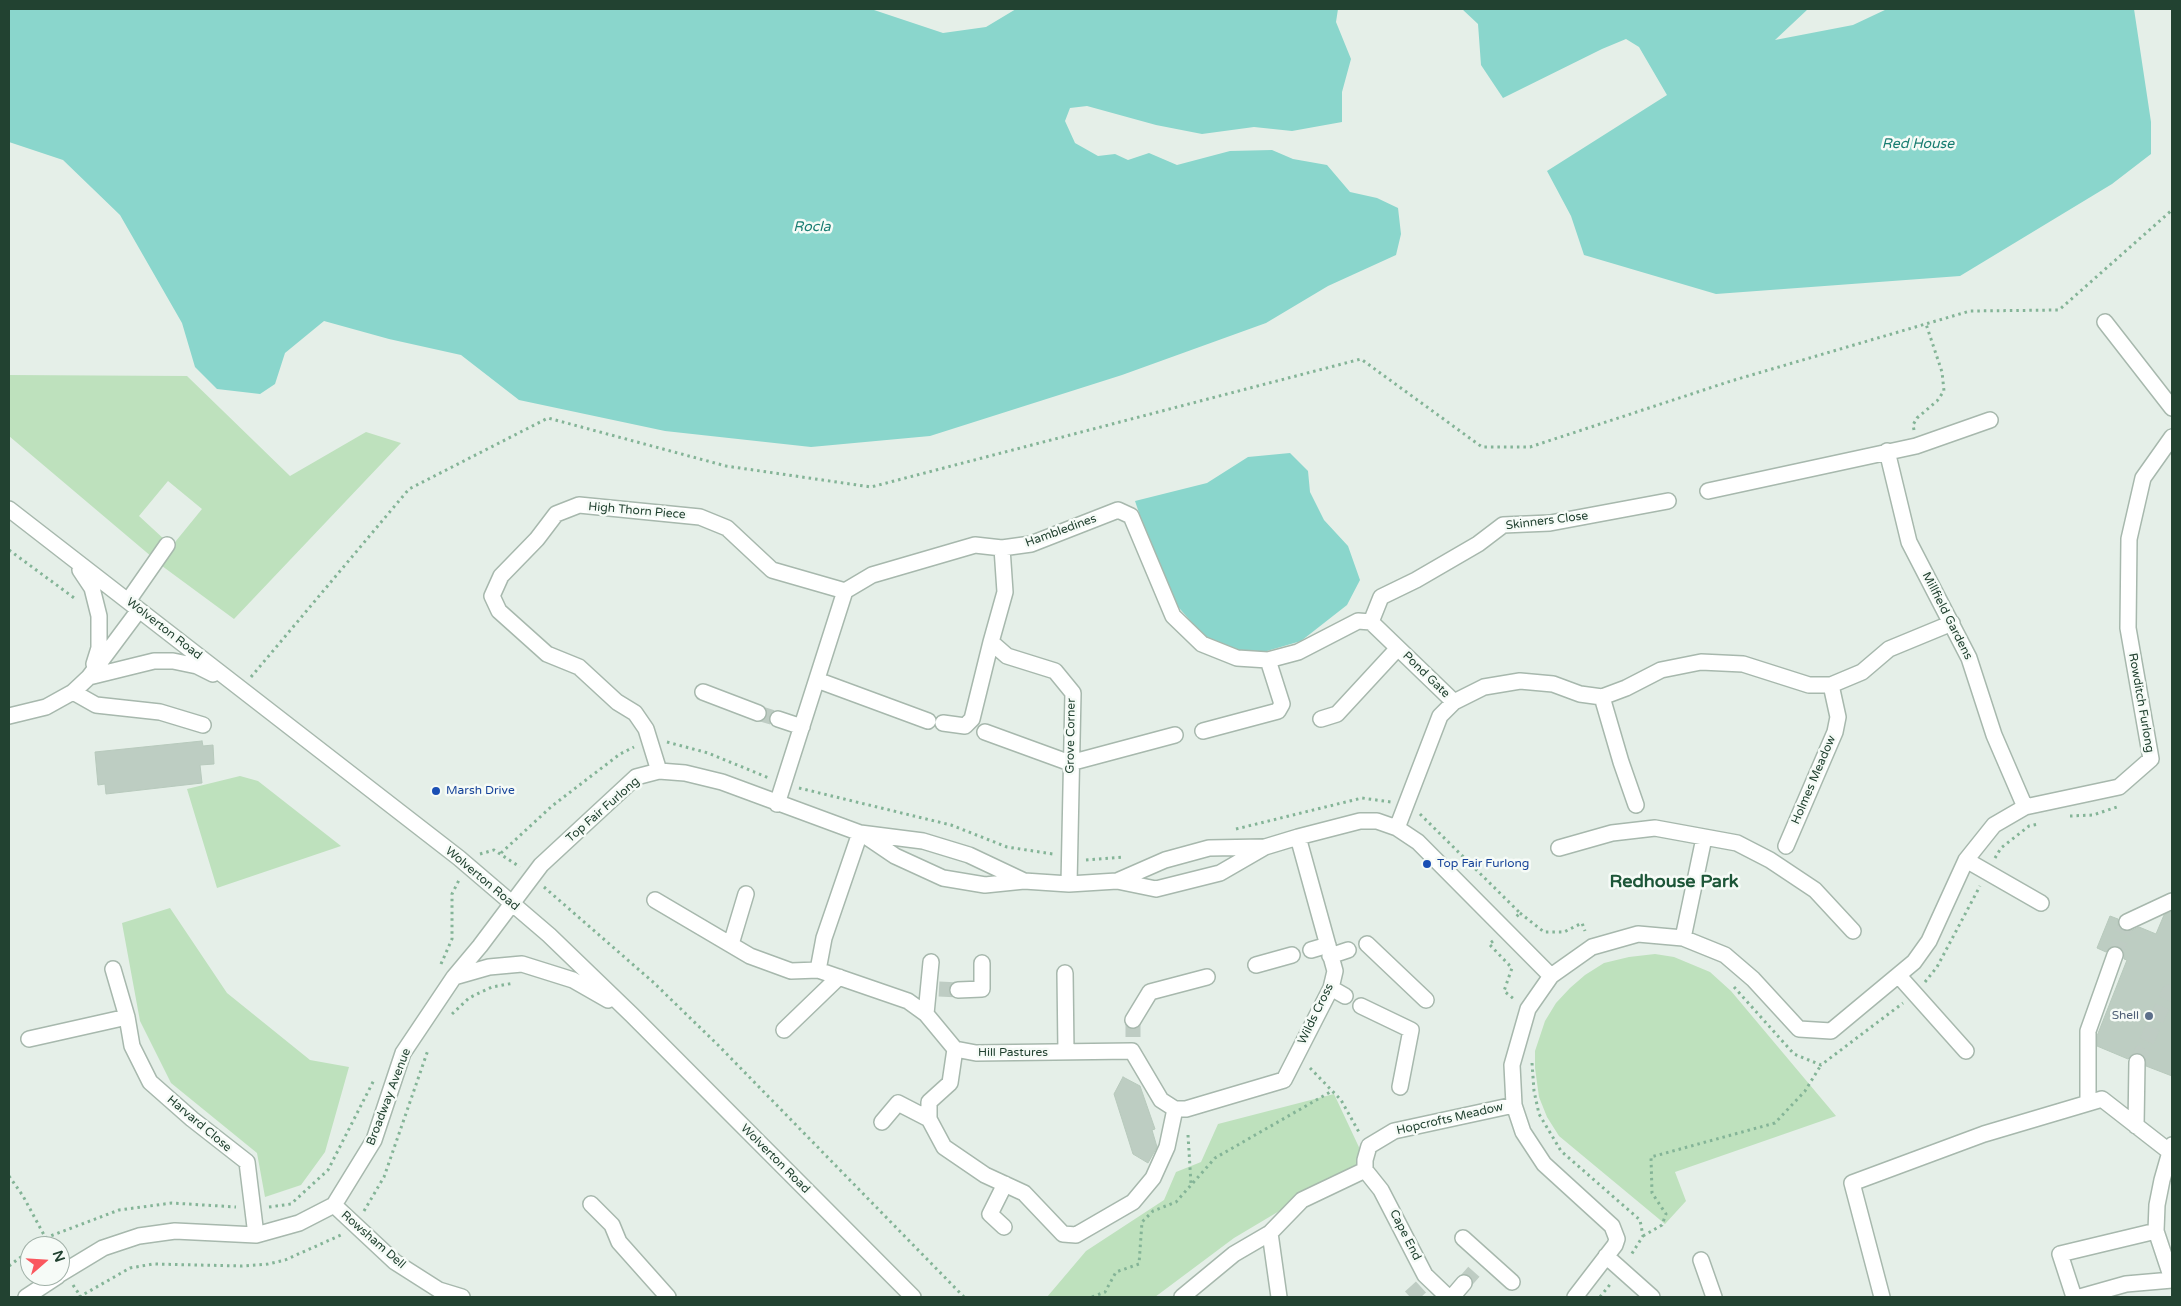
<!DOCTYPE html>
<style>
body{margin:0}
#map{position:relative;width:2181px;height:1306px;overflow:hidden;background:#e5efe8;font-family:"Varela Round",sans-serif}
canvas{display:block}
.frame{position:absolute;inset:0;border:10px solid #224231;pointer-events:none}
.north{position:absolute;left:20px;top:1236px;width:50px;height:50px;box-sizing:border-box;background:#f6fbf7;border:1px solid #a1b1a8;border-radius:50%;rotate:71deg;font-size:14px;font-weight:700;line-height:20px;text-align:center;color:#224231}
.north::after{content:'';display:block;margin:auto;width:18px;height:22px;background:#fa585f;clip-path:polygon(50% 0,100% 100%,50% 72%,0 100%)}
</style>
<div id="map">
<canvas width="2181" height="1306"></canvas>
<div class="frame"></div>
<div class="north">N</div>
</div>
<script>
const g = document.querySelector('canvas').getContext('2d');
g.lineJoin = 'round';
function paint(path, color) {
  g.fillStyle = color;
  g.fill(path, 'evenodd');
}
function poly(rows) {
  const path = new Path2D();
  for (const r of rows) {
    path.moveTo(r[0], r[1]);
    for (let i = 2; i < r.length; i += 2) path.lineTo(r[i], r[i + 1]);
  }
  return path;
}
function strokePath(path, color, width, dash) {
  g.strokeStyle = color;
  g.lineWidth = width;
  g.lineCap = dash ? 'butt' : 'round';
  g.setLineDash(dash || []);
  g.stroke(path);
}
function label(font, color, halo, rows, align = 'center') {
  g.font = font + ' "Varela Round",sans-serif';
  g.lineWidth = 5;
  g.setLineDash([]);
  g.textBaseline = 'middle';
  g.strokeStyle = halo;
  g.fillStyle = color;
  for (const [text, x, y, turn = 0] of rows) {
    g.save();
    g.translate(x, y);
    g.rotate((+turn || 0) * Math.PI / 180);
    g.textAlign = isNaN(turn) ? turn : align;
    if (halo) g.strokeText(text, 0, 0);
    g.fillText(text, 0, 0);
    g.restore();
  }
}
const green = poly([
 [9,375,187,376,290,476,366,432,401,443,234,619,158,563,202,509,168,481,139,516,165,540,152,557,9,436],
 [240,776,258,781,341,846,217,888,187,789],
 [170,908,227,993,310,1060,349,1067,325,1152,301,1185,265,1197,257,1153,171,1083,140,1021,122,923],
 [1655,954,1674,957,1710,972,1731,991,1836,1116,1675,1172,1686,1201,1665,1224,1559,1136,1547,1117,1539,1097,1535,1068,1535,1051,1545,1021,1556,1003,1570,988,1585,975,1604,963,1629,957],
 [1334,1094,1365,1160,1234,1238,1155,1297,1047,1297,1086,1251,1164,1200,1176,1172,1201,1162,1218,1124]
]);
const water = poly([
 [9,9,871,9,943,33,986,27,1016,9,1338,9,1336,22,1351,59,1342,92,1342,122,1292,131,1254,127,1202,134,1156,125,1087,106,1070,108,1065,121,1075,143,1098,156,1115,154,1128,160,1149,153,1177,165,1230,151,1272,150,1293,159,1327,165,1350,192,1377,198,1398,208,1401,234,1396,255,1328,286,1266,323,1122,375,930,436,811,447,665,431,519,400,461,355,389,339,324,321,285,353,275,384,260,394,217,389,195,367,182,323,120,215,63,160,9,142],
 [1462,9,1808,9,1775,40,1853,25,1887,9,2134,9,2151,122,2151,154,2112,184,1960,276,1716,294,1584,255,1571,216,1547,171,1667,95,1639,47,1626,39,1602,49,1503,98,1481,65,1478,24],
 [1290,453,1308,471,1310,492,1324,520,1348,546,1360,580,1347,605,1301,641,1250,656,1208,641,1166,593,1135,501,1207,483,1248,457]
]);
const building = poly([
 [202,741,203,746,213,745,214,764,200,765,202,783,106,794,105,784,98,785,95,752,202,741],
 [2172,911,2172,1076,2146,1066,2145,1058,2141,1054,2133,1054,2128,1059,2097,1046,2097,1036,2127,960,2124,959,2124,953,2119,946,2113,946,2106,952,2097,948,2110,916,2118,919,2118,926,2122,930,2130,931,2139,927,2156,934,2164,915,2172,911],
 [1123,1077,1140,1086,1155,1129,1152,1130,1157,1147,1148,1163,1133,1154,1114,1094,1123,1077]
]);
const minorTunnel = poly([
 [758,713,778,719],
 [2115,955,2127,922],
 [939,989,958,990],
 [1133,1037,1133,1020],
 [2137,1062,2169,992,2172,992],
 [1464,1283,1478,1267],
 [1410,1297,1421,1287]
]);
const path = poly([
 [1914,430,1913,425,1917,418,1937,401,1944,391,1942,372,1926,324],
 [9,550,77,600],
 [251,677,409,489,548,418,726,466,871,487,1361,359,1482,447,1530,447,1731,381,1970,311,2059,310,2172,210],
 [667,742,708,753,769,778],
 [799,788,951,825,1007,847,1053,854],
 [1420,814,1520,913,1515,918],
 [2070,816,2093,815,2120,806],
 [1236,829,1362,798,1391,802],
 [501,853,552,806,620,754,634,747],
 [480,854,494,850,520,867],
 [1995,858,2001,848,2029,826,2038,824],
 [1086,860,1124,857],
 [544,887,653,982,718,1045,964,1297],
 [1520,913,1544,932,1564,932,1582,923,1585,931],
 [1493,941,1489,944,1512,968,1504,991,1514,999],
 [441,964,452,939,452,894,459,880],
 [1925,982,1937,967,1980,886],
 [1734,987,1794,1054,1821,1065,1903,1003],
 [452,1014,469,998,481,992,492,987,514,983],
 [1532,1063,1534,1091,1539,1114,1561,1151,1640,1220,1643,1236,1631,1255],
 [1310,1068,1341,1100,1360,1134],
 [1188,1135,1191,1184],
 [9,1176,23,1196,50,1246],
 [269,1207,291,1204,328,1170,374,1080],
 [364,1211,384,1177,428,1050],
 [1643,1236,1662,1225,1666,1214,1652,1193,1651,1157,1775,1123,1805,1091,1821,1065],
 [35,1246,45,1238,119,1210,172,1203,236,1207],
 [9,1266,30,1250],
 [73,1285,81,1297],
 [79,1297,130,1268,153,1264,242,1266,268,1264,285,1260,341,1235],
 [1092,1297,1105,1292,1116,1272,1139,1264,1142,1222,1153,1211,1176,1202,1215,1158,1332,1091],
 [1600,1297,1612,1282]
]);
const minor = poly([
 [2105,322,2172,408],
 [1887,451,1909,542,1969,658,1994,735,2025,807],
 [1708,491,1916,446,1990,420],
 [9,509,459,858,549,935,632,1015,913,1297],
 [1002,548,1005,592,991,642,1007,656,1055,671,1073,693,1069,884],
 [80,570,92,588,99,616,99,648,94,664],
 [128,601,167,545],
 [1371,622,1381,597,1416,580,1478,544,1503,525,1550,523,1668,501],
 [89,677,154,661,173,661,197,666,213,674],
 [817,680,928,721],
 [73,692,96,705,160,712,203,725],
 [703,692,758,713],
 [1602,697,1621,762,1636,805],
 [1454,702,1484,687,1520,681,1553,684,1580,694,1602,697,1626,688,1661,670,1701,662,1743,664,1809,685,1831,685,1862,672,1889,649,1952,623],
 [9,716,46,707,73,692,89,677,139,610],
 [778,719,802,727],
 [1321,719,1337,714,1398,648],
 [943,723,965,726,972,719,991,642],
 [1203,731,1278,711,1282,704,1268,660],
 [985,732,1070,763,1175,735],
 [659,771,646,729,635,713,617,702,579,667,547,654,499,611,492,596,501,576,537,539,556,514,579,505,700,517,727,528,772,570,845,591],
 [777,804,845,591,872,575,975,545,1002,548,1031,544,1118,510,1131,516,1173,616,1202,644,1237,658,1268,660,1298,652,1358,621,1371,622,1454,702,1440,716,1397,828],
 [864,835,895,856,943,878,985,885,1024,881,1069,884,1117,881,1156,889,1220,873,1265,847,1298,837,1360,821,1377,821,1397,828,1418,842,1551,976],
 [1786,846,1835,732,1838,717,1831,685],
 [1559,848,1612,833,1655,828,1737,843,1770,860,1815,890,1853,931],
 [1966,860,2041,903],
 [1117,881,1165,860,1209,848,1264,847],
 [655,900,750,956,791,971,818,970,908,1001,926,1014,955,1049,976,1053,1132,1051,1161,1100,1175,1109],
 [2127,922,2172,901],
 [1683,938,1704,838],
 [731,944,746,894],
 [1367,944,1426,1000],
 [1311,950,1328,945],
 [1330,956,1348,950],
 [1256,965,1292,955],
 [818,970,824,938,860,833],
 [1065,973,1066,1052],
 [1899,976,1966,1051],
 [454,977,489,967,522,964,573,980,608,1000],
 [1331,988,1345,996],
 [958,990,982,989,982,963],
 [1361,1006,1411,1030,1400,1087],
 [926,1014,931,962],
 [127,1017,132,1046,150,1082,192,1119,247,1162,256,1235],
 [1133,1020,1150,992,1207,977],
 [784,1030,839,977],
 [29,1039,127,1017,113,969],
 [955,1049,950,1083,929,1102,929,1119,944,1147,985,1175,1024,1193,1063,1234,1076,1235,1133,1202,1153,1178,1167,1147,1175,1109],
 [2088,1103,2088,1031,2115,955],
 [1175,1109,1186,1109,1284,1080,1331,988,1335,971,1298,837],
 [882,1122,898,1103,929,1119],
 [2136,1126,2137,1062],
 [2172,1145,2162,1180,2157,1205,2156,1231,2172,1279],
 [1365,1170,1381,1190,1425,1275,1448,1297],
 [591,1204,612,1225,619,1242,668,1297],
 [334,1205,395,1262,439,1290,462,1297],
 [1004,1227,990,1214,1005,1184],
 [1270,1233,1279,1297],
 [1463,1238,1512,1282],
 [1606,1256,1652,1297],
 [1701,1260,1714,1297],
 [60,1274,103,1248,139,1236,175,1231,256,1235,299,1223,334,1205,374,1140,403,1053,454,977,480,946,541,865,636,777,659,771,685,773,722,782,860,833,923,841,969,855,1024,881],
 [26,1297,58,1276],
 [1182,1297,1234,1254,1270,1233,1302,1200,1365,1170,1365,1160,1369,1146,1394,1131,1514,1105],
 [1452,1297,1464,1283],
 [1575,1297,1615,1245,1617,1239,1612,1226,1544,1164,1523,1132,1514,1105,1512,1065,1528,1009,1551,976,1592,947,1638,934,1683,938,1725,955,1753,979,1799,1029,1831,1031,1914,962,1929,941,1966,860,1994,825,2025,807,2119,787,2151,759,2128,628,2129,539,2143,478,2172,437],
 [1882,1297,1852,1183,1984,1134,2102,1099,2170,1152],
 [2074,1297,2060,1254,2156,1231],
 [2080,1297,2126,1284,2172,1280]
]);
const markers = [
 [436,791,5,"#1a4fb4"],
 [1427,864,5,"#1a4fb4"],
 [2149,1016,5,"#5c6f8a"]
];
const streetNames = [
 ["High Thorn Piece",637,511,5],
 ["Skinners Close",1547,521,-7],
 ["Hambledines",1061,531,-20],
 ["Millfield Gardens",1947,616,63],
 ["Wolverton Road",164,629,38],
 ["Pond Gate",1426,675,44],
 ["Rowditch Furlong",2141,703,80],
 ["Grove Corner",1071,736,-89],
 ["Holmes Meadow",1814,780,-67],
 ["Top Fair Furlong",603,810,-41],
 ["Wolverton Road",482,879,40],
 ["Wilds Cross",1316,1014,-64],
 ["Hill Pastures",1013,1053],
 ["Broadway Avenue",389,1097,-69],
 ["Hopcrofts Meadow",1450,1119,-13],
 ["Harvard Close",199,1124,40],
 ["Wolverton Road",775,1159,45],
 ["Cape End",1405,1235,63],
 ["Rowsham Dell",373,1240,41]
];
const transitNames = [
 ["Marsh Drive",446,791],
 ["Top Fair Furlong",1437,864]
];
const serviceNames = [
 ["Shell",2139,1016]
];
const waterNames = [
 ["Red House",1918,144],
 ["Rocla",812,227]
];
const districtNames = [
 ["Redhouse Park",1674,882]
];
paint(green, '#bee1bd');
paint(water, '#8ad6cc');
paint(building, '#bdcdc2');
strokePath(building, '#b7c9bc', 1);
strokePath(minorTunnel, '#beccc3', 15, [15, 8]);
strokePath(minor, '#a7b8ad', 18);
strokePath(path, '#84b497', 3, [2.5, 4]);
strokePath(minor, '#fff', 15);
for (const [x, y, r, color] of markers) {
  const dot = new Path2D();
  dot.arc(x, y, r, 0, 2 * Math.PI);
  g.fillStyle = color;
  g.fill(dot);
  strokePath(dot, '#f6fbf7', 2);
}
label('12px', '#224231', '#f6fbf7', streetNames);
label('12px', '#164399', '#f6fbf7', transitNames, 'left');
label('12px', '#4e5e75', '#f6fbf7', serviceNames, 'right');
label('italic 14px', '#187d71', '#f6fbf7', waterNames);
label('bold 18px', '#1d5638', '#f6fbf7', districtNames);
</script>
